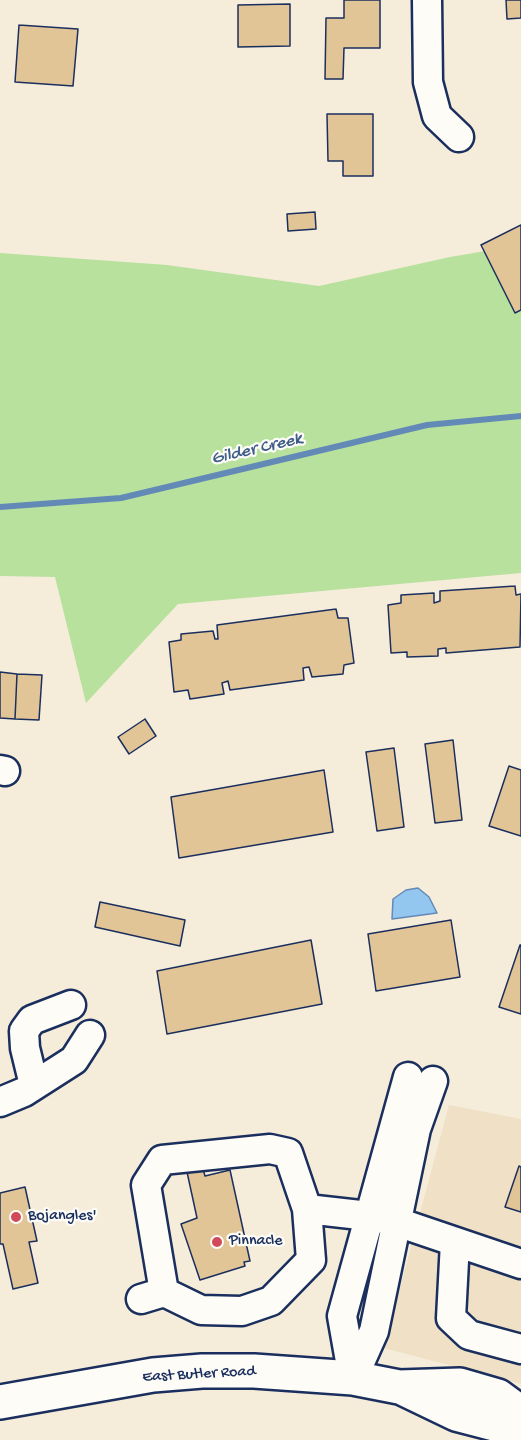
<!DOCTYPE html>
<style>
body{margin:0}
canvas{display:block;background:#f5ecda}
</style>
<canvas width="521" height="1440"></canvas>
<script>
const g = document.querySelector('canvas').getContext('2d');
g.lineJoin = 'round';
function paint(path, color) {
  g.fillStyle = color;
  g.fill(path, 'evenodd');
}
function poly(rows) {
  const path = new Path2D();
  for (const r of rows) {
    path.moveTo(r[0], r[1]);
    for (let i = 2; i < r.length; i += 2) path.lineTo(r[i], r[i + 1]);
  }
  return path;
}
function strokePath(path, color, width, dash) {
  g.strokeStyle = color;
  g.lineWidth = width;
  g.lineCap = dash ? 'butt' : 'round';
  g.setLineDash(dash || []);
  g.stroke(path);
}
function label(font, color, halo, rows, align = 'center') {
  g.font = font + ' "Gochi Hand",sans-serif';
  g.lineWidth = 4.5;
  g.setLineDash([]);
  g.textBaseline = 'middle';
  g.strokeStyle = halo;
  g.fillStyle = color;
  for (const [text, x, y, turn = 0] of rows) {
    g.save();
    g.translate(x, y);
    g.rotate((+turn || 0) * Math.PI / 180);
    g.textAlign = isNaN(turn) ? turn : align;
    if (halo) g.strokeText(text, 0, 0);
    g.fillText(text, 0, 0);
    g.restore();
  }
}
const built = poly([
 [449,1105,521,1119,521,1384,384,1348]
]);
const green = poly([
 [521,245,521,573,178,604,86,703,55,577,0,576,0,253,167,265,319,286,450,257]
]);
const water = poly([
 [418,888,429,897,437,913,392,919,393,899,406,890,418,888]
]);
const stream = poly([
 [0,507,121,498,427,425,521,416]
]);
const building = poly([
 [344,0,380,0,380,48,344,48,343,79,325,79,326,18,344,18,344,0],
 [506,0,521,0,521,18,507,19,506,0],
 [290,4,290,46,238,47,238,5,290,4],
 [19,25,78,29,73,86,15,82,19,25],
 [327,114,373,114,373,176,343,176,343,161,328,161,327,114],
 [315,212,316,229,288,231,287,214,315,212],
 [521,225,521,310,515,313,481,245,521,225],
 [515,586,516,595,521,594,520,647,446,653,446,648,438,649,438,656,407,657,407,652,391,653,388,605,401,603,401,595,434,593,434,603,440,601,440,591,515,586],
 [336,609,338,618,348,618,354,663,344,665,343,674,312,677,309,667,303,668,304,680,230,690,228,681,222,683,224,694,190,699,188,690,174,692,169,642,181,640,181,634,213,631,215,639,218,639,217,625,336,609],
 [0,672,17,674,15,719,0,718,0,672],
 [17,674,42,675,39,720,15,719,17,674],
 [145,719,156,736,129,754,118,737,145,719],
 [453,740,462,820,435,823,425,744,453,740],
 [394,748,404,827,377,831,366,752,394,748],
 [509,766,521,770,521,836,489,826,509,766],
 [324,770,333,832,179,858,171,797,324,770],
 [100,902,185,920,180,946,95,927,100,902],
 [451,920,460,977,376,991,368,934,451,920],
 [311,940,322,1004,167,1034,157,971,311,940],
 [520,945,521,945,521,1014,499,1007,520,945],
 [519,1166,521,1167,521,1212,505,1207,519,1166],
 [203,1169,205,1176,230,1170,250,1261,244,1262,245,1266,200,1280,181,1224,197,1218,187,1172,203,1169],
 [25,1187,37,1241,29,1242,38,1283,13,1289,3,1244,0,1244,0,1193,25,1187]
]);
const minor = poly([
 [427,0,428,82,437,116,459,137],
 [0,770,5,771],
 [34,1085,25,1048,24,1031,32,1020,71,1005],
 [0,1102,24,1092,74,1060,90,1035],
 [307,1209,369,1216,397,1222,521,1264],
 [455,1242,451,1318,469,1335,521,1349],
 [141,1299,164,1292,201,1310,242,1311,271,1301,311,1260,307,1209,288,1153,270,1149,162,1160,146,1185,164,1292],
 [353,1378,342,1316,408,1077],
 [353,1378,374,1331,416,1129,433,1081]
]);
const major = poly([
 [404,1389,456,1414,498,1425,521,1425],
 [0,1402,153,1375,202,1371,254,1371,353,1378,399,1387,460,1385,498,1396,521,1413]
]);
const markers = [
 [16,1217,6,"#d1495b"],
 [217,1242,6,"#d1495b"]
];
const poiNames = [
 ["Bojangles'",28,1217],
 ["Pinnacle",229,1242]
];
const streetNames = [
 ["East Butler Road",199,1375,-3]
];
const waterNames = [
 ["Gilder Creek",257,450,-13]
];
paint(built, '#efe0c6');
paint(green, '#b8e19e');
paint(water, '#93c7f0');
strokePath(water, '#638ab6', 1.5);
strokePath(stream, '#638ab6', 6);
paint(building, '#e2c596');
strokePath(building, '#1b2f5e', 1.5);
strokePath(minor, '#1b2f5e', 33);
strokePath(major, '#1b2f5e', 38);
strokePath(minor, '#fdfcf7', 28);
strokePath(major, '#fdfcf7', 33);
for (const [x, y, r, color] of markers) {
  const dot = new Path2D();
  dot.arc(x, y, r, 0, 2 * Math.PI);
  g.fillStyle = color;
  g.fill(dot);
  strokePath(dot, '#fdfcf7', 2);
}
label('16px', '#1b2f5e', '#fdfcf7', poiNames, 'left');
label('16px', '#1b2f5e', '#fdfcf7', streetNames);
label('italic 18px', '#3f5d8a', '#fdfcf7', waterNames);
</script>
